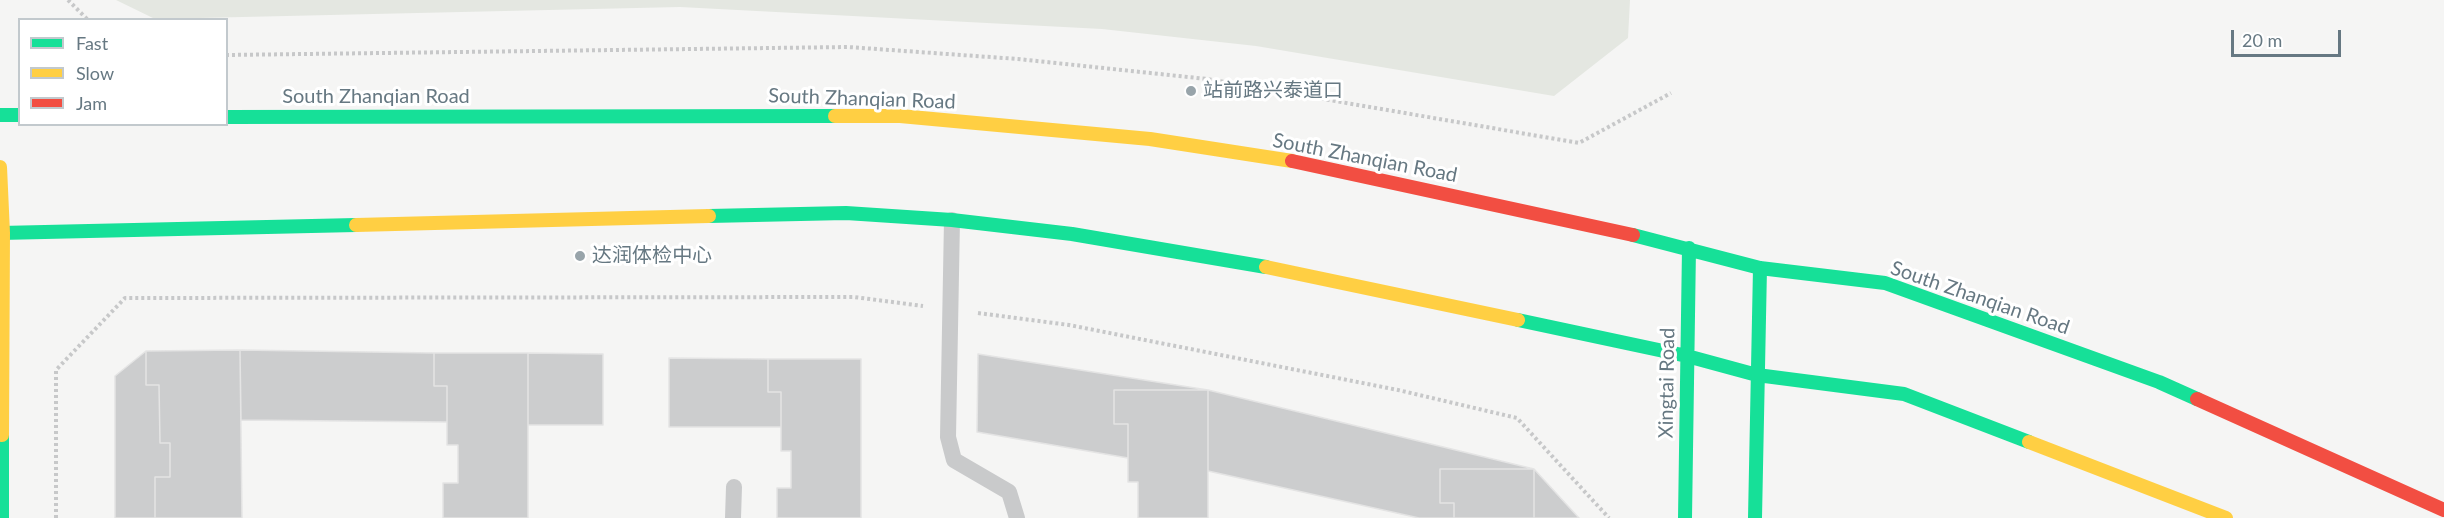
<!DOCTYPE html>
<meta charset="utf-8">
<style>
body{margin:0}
#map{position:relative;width:2444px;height:518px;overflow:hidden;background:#f5f5f4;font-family:Lato,sans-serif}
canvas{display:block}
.legend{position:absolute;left:18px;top:18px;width:210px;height:108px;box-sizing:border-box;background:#fff;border:2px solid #c2c9cd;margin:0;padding:8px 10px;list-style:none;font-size:18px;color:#667882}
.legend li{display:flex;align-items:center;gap:12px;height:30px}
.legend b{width:30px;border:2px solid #c2c9cd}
.scale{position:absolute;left:2231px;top:30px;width:110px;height:27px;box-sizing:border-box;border:3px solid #667882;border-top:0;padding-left:8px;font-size:18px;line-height:21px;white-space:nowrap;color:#667882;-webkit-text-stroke:4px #fff;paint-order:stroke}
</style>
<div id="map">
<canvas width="2444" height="518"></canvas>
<ul class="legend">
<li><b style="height:8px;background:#16e098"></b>Fast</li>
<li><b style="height:8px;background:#ffcf43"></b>Slow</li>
<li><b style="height:8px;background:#f24e42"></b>Jam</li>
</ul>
<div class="scale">20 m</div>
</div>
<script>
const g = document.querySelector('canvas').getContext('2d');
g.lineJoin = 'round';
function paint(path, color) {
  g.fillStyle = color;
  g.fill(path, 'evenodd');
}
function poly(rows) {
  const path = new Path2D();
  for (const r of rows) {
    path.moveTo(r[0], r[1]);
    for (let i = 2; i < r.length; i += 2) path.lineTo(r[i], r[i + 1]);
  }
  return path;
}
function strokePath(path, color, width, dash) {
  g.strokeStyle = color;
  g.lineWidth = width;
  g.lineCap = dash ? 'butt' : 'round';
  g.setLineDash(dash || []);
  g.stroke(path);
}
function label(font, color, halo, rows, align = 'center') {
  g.font = font + ' Lato,"Noto Sans SC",sans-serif';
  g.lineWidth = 6;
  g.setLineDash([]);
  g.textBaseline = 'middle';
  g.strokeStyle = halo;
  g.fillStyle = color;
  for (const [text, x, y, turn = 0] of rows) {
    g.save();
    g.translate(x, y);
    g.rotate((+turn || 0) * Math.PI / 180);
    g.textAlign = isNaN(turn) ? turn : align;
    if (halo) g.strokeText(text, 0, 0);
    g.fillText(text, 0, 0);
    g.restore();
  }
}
const green = poly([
 [116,0,1630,0,1628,38,1554,96,1256,46,1102,29,680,7,155,19]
]);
const building = poly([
 [240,350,242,518,155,518,155,477,170,477,170,443,160,443,159,385,146,385,146,351,240,350],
 [240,350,434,353,434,386,447,386,447,422,241,420,240,350],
 [146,351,146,385,159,385,160,443,170,443,170,477,155,477,155,518,115,518,115,376,146,351],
 [434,353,528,353,528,518,443,518,443,483,458,483,458,445,447,445,447,386,434,386,434,353],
 [528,353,603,354,603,425,528,425,528,353],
 [978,354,1208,390,1114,390,1114,424,1128,424,1128,458,977,432,978,354],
 [669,358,768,359,768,392,781,392,781,427,669,427,669,358],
 [768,359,861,359,861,518,777,518,777,488,791,488,791,451,781,451,781,392,768,392,768,359],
 [1114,390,1208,390,1208,518,1138,518,1138,482,1128,482,1128,424,1114,424,1114,390],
 [1208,390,1534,469,1440,469,1440,503,1454,503,1454,518,1419,518,1208,471,1208,390],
 [1440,469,1534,469,1534,518,1454,518,1454,503,1440,503,1440,469],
 [1534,469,1579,518,1534,518,1534,469]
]);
const path = poly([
 [68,0,88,20],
 [226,55,848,47,1018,59,1207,79,1579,143,1671,93],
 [978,313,1069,325,1398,390,1517,418,1609,518],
 [56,518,56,370,125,298,854,297,923,306]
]);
const lane = poly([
 [952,220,948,437,954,460,1009,492,1017,518],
 [733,518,734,487]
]);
const fast = poly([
 [0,115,20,115],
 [226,117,835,116],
 [709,216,846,213,952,220,1072,234,1266,267],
 [0,233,356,225],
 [1633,235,1760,268,1885,283,2159,382,2197,399],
 [1518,320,1687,356,1757,375,1904,394,2029,442],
 [2,518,2,435],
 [1685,518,1689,248],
 [1755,518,1760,268]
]);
const slow = poly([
 [835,116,900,116,1150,139,1292,161],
 [0,167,3,233,2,435],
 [356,225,709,216],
 [1266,267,1518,320],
 [2029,442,2226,518]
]);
const jam = poly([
 [1292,161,1633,235],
 [2197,399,2444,510]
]);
const markers = [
 [1191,91,6,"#98a4aa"],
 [580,256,6,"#98a4aa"]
];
const poiNames = [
 ["站前路兴泰道口",1203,91],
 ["达润体检中心",592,256]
];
const streetNames = [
 ["South Zhanqian Road",376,97],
 ["South Zhanqian Road",862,99,2],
 ["South Zhanqian Road",1365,158,11],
 ["South Zhanqian Road",1980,298,19],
 ["Xingtai Road",1667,383,-89]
];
paint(green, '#e4e7e1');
paint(building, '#cccdce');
strokePath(building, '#e4e4e4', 1.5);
strokePath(path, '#c7c8c9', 4, [3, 3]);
strokePath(lane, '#c9cacb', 16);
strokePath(fast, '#16e098', 14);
strokePath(slow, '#ffcf43', 14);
strokePath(jam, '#f24e42', 14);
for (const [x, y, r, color] of markers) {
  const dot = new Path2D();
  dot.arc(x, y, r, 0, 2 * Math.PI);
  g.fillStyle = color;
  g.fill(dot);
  strokePath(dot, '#fff', 2);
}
label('20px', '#667882', '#fff', poiNames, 'left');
label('20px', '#667882', '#fff', streetNames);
</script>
